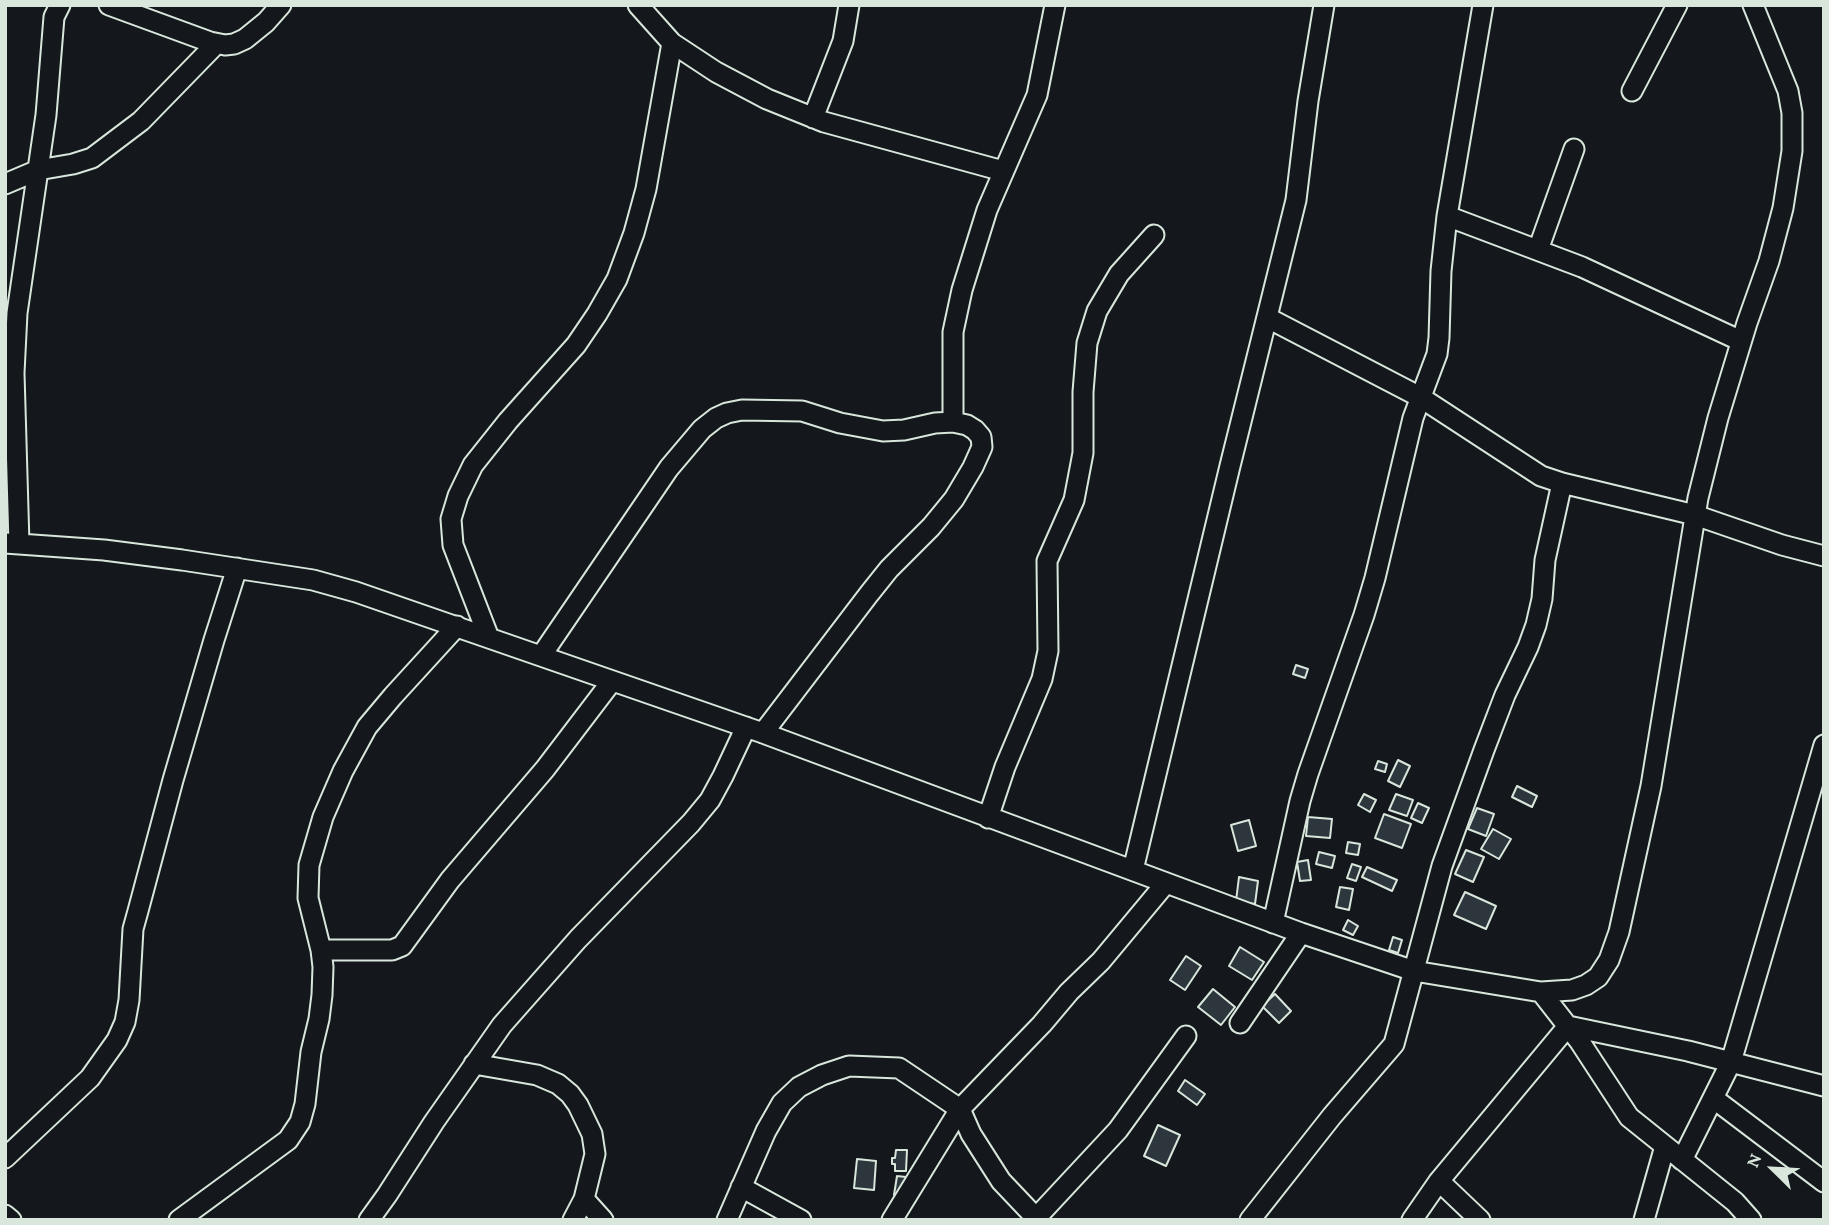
<!DOCTYPE html>
<style>
body{margin:0}
#map{position:relative;width:1829px;height:1225px;overflow:hidden;background:#14181c;font-family:"Crimson Pro",serif}
canvas{display:block}
.frame{position:absolute;inset:0;border:7px solid #d8e6dc;pointer-events:none}
.north{position:absolute;left:1738px;top:1134px;width:70px;height:70px;-webkit-text-stroke:5px #14181c;paint-order:stroke;rotate:294deg;font-size:19px;font-weight:700;line-height:28px;text-align:center;color:#d8e6dc}
.north::after{content:'';display:block;margin:auto;width:24px;height:32px;background:#d8e6dc;clip-path:polygon(50% 0,100% 100%,50% 72%,0 100%)}
</style>
<div id="map">
<canvas width="1829" height="1225"></canvas>
<div class="frame"></div>
<div class="north">N</div>
</div>
<script>
const g = document.querySelector('canvas').getContext('2d');
g.lineJoin = 'round';
function paint(path, color) {
  g.fillStyle = color;
  g.fill(path, 'evenodd');
}
function poly(rows) {
  const path = new Path2D();
  for (const r of rows) {
    path.moveTo(r[0], r[1]);
    for (let i = 2; i < r.length; i += 2) path.lineTo(r[i], r[i + 1]);
  }
  return path;
}
function strokePath(path, color, width, dash) {
  g.strokeStyle = color;
  g.lineWidth = width;
  g.lineCap = dash ? 'butt' : 'round';
  g.setLineDash(dash || []);
  g.stroke(path);
}
const building = poly([
 [1296,665,1308,669,1305,678,1293,674,1296,665],
 [1398,760,1410,766,1400,787,1388,781,1398,760],
 [1378,761,1387,764,1385,772,1375,769,1378,761],
 [1517,786,1537,796,1532,807,1512,797,1517,786],
 [1364,794,1376,800,1370,812,1358,805,1364,794],
 [1396,794,1413,800,1407,816,1389,810,1396,794],
 [1418,803,1429,808,1422,823,1411,818,1418,803],
 [1477,808,1494,814,1486,836,1468,829,1477,808],
 [1384,814,1411,824,1402,848,1375,838,1384,814],
 [1308,817,1332,819,1330,838,1306,836,1308,817],
 [1249,820,1256,846,1238,851,1231,825,1249,820],
 [1493,829,1511,839,1499,859,1481,849,1493,829],
 [1348,842,1360,844,1358,855,1346,853,1348,842],
 [1466,850,1484,857,1473,882,1455,874,1466,850],
 [1319,852,1335,856,1332,868,1316,864,1319,852],
 [1308,860,1311,880,1300,881,1297,862,1308,860],
 [1352,864,1361,867,1356,881,1347,878,1352,864],
 [1367,867,1397,880,1392,891,1362,877,1367,867],
 [1239,877,1258,881,1255,904,1236,901,1239,877],
 [1340,887,1353,889,1349,910,1336,907,1340,887],
 [1465,892,1496,906,1486,929,1454,915,1465,892],
 [1348,920,1358,926,1353,935,1343,930,1348,920],
 [1393,937,1402,940,1398,953,1389,950,1393,937],
 [1240,947,1264,962,1252,980,1229,966,1240,947],
 [1186,956,1201,966,1185,990,1170,980,1186,956],
 [1213,989,1235,1007,1221,1025,1198,1007,1213,989],
 [1275,994,1291,1011,1279,1023,1262,1006,1275,994],
 [1185,1080,1205,1094,1197,1105,1178,1091,1185,1080],
 [1158,1125,1180,1135,1166,1166,1144,1156,1158,1125],
 [896,1150,907,1150,906,1171,895,1171,895,1164,892,1164,892,1158,895,1158,896,1150],
 [857,1159,876,1161,874,1190,854,1188,857,1159],
 [897,1176,906,1177,904,1196,894,1195,897,1176]
]);
const minor = poly([
 [109,5,210,42,225,45,234,44,245,39,266,22,281,5],
 [638,5,672,43,716,72,767,99,824,122,1003,171],
 [1632,91,1677,5],
 [813,118,843,41,849,5],
 [5,184,38,170,73,164,92,158,141,121,216,44],
 [1447,216,1582,267,1741,341],
 [1538,250,1574,149],
 [1268,318,1420,397,1541,476,1562,483,1695,515,1782,545,1824,556],
 [953,422,953,332,962,290,987,210,1037,95,1055,5],
 [5,543,104,550,182,560,313,580,356,592,763,733,1301,933,1414,971,1541,992,1580,1042,1629,1117,1735,1202,1751,1220],
 [19,544,14,373,17,313,46,115,54,17,60,5],
 [489,638,453,545,451,519,458,496,473,465,508,421,576,345,597,314,617,279,634,233,646,189,672,43],
 [541,656,669,468,702,429,716,418,727,413,742,410,802,411,840,423,883,431,904,430,935,423,953,422,967,425,975,430,981,437,982,447,973,467,954,499,931,527,889,569,869,594,763,733],
 [988,818,1005,767,1042,679,1048,651,1047,561,1074,500,1083,453,1083,392,1087,343,1097,311,1119,274,1154,235],
 [1133,870,1230,466,1296,200,1308,101,1324,5],
 [1273,923,1300,801,1308,774,1364,615,1375,578,1413,418,1437,354,1439,338,1441,271,1447,216,1483,5],
 [321,950,392,950,402,946,450,880,545,769,612,681],
 [1541,992,1572,990,1586,985,1598,977,1609,960,1619,932,1651,786,1698,498,1718,418,1747,323,1769,261,1783,208,1792,151,1792,113,1788,91,1753,5],
 [1240,1023,1301,933],
 [474,1064,537,1075,558,1084,570,1094,578,1105,592,1134,595,1154,584,1199,573,1220],
 [1713,1098,1824,1182],
 [5,1158,90,1078,117,1040,125,1022,129,1000,133,929,138,911,173,780,214,640,237,568],
 [1682,1160,1731,1062,1824,745],
 [1439,1181,1480,1220],
 [741,1187,801,1220],
 [584,1199,603,1220],
 [5,1215,11,1220],
 [1036,1218,1118,1130,1186,1036],
 [179,1220,288,1140,300,1122,305,1104,311,1052,319,1019,322,995,323,967,321,950,308,898,309,865,323,817,343,771,367,727,393,696,457,626],
 [369,1220,387,1195,434,1122,502,1025,578,939,691,823,710,800,723,776,746,727],
 [727,1220,766,1131,782,1103,799,1087,822,1075,849,1066,899,1068,960,1109,971,1134,1001,1181,1038,1220],
 [892,1220,960,1109,1042,1024,1069,992,1101,961,1166,883],
 [1250,1220,1332,1116,1394,1044,1442,866,1484,750,1505,695,1528,647,1536,625,1542,599,1545,560,1562,483],
 [1412,1220,1439,1181,1568,1026,1688,1051,1824,1086],
 [1644,1220,1665,1146]
]);
paint(building, '#2c363c');
strokePath(building, '#d8e6dc', 2);
strokePath(minor, '#d8e6dc', 23);
strokePath(minor, '#14181c', 19);
</script>
